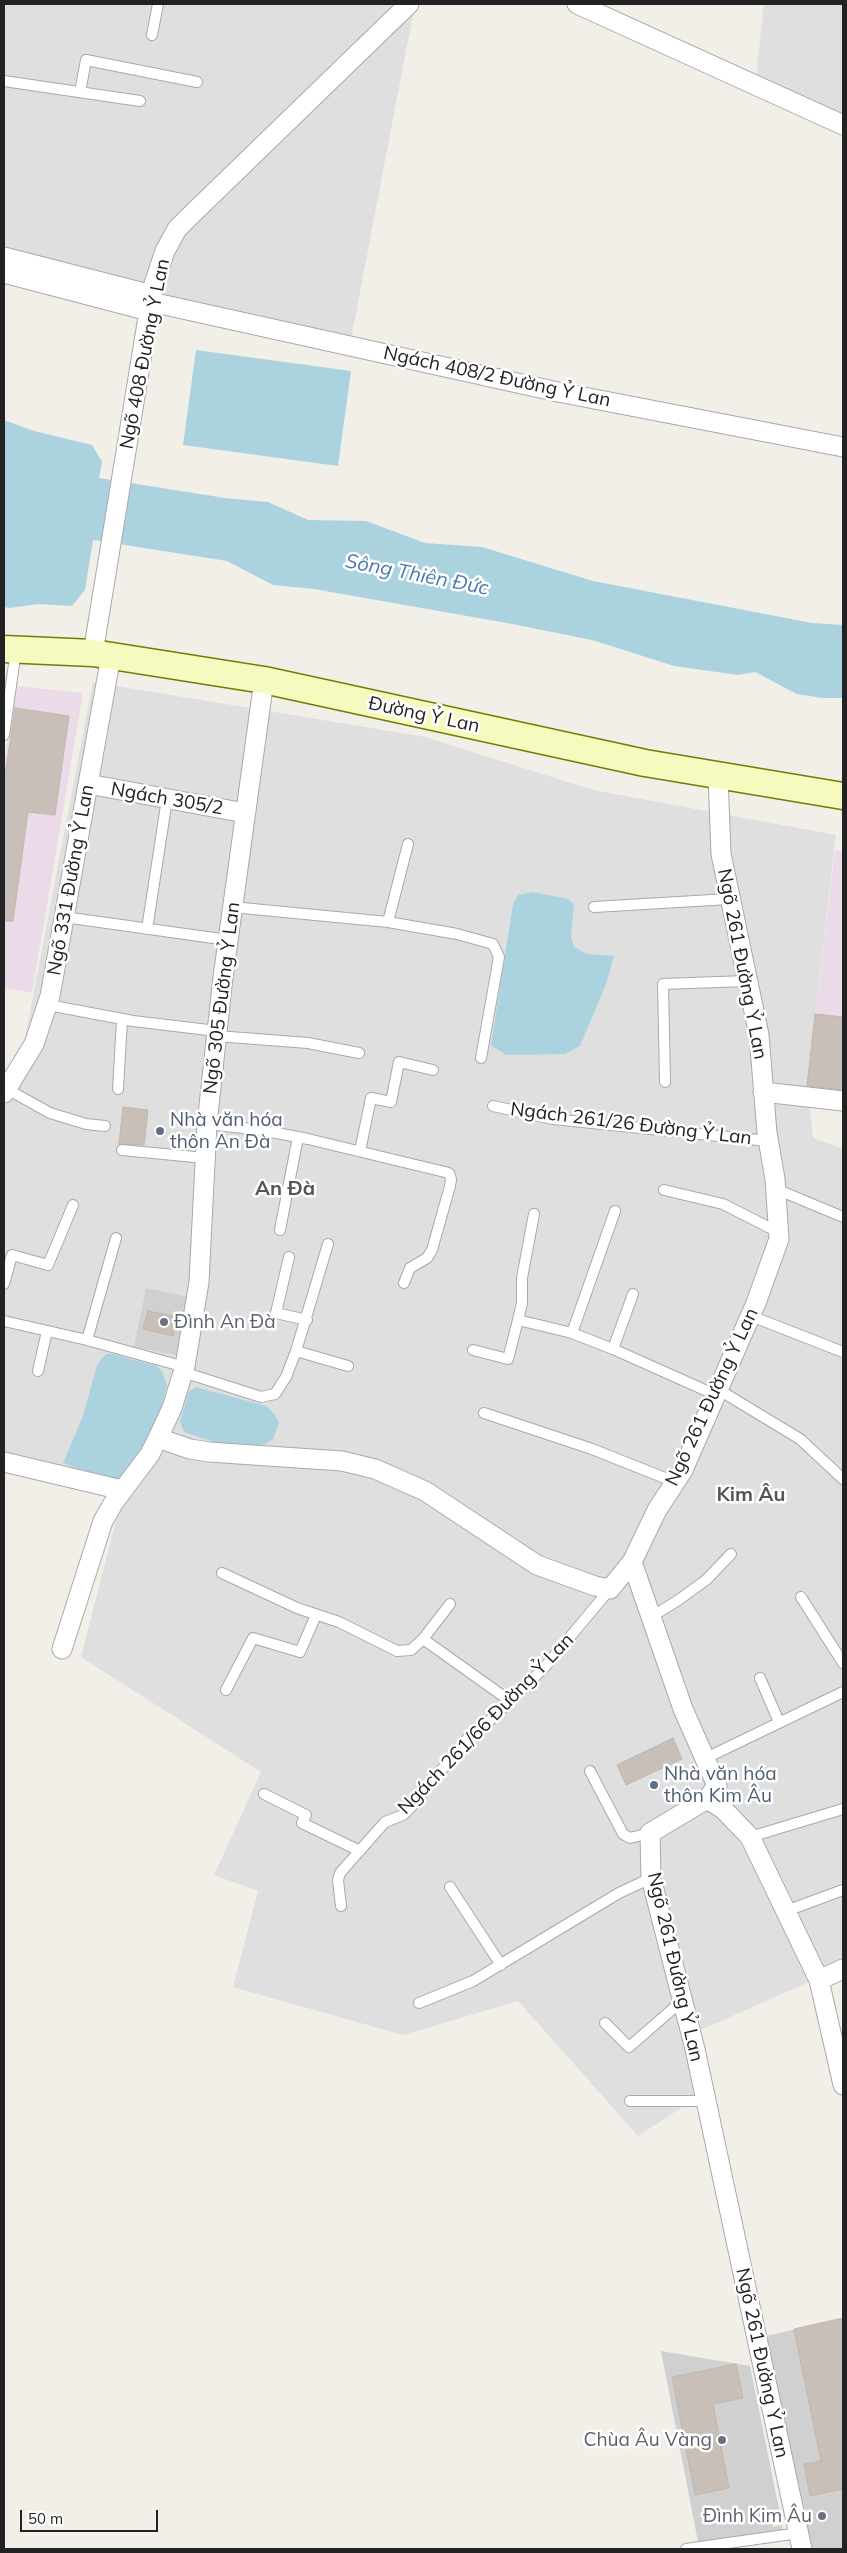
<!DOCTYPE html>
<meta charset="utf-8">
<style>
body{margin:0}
#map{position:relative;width:847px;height:2553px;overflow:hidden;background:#f2efe9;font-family:Mulish,sans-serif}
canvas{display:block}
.frame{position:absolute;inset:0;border:5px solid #222;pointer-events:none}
.scale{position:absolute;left:20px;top:2510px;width:138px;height:22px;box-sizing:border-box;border:2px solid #222;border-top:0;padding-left:6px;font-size:15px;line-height:18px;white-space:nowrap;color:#222;-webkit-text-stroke:4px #fff;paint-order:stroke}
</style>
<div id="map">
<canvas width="847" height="2553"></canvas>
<div class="frame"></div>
<div class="scale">50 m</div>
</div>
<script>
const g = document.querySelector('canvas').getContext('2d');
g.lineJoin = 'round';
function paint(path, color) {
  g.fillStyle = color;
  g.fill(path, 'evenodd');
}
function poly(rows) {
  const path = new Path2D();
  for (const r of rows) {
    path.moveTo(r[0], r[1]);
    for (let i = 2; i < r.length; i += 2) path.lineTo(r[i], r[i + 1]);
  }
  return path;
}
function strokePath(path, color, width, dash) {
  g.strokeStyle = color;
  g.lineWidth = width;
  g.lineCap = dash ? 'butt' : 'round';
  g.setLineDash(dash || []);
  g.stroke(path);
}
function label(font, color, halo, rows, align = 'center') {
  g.font = font + ' Mulish,sans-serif';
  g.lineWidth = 5;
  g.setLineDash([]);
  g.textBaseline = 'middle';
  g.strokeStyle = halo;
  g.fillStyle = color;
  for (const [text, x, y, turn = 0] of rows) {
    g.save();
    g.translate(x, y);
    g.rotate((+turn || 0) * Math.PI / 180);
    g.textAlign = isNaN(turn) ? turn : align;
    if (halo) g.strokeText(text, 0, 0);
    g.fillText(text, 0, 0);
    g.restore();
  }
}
const residential = poly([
 [4,4,415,4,351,339,4,258],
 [764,4,843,4,843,125,755,85],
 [93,682,425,737,593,790,836,835,807,1086,813,1138,843,1149,843,1967,696,2032,710,2089,638,2136,518,2001,403,2035,233,1987,258,1891,214,1875,261,1772,81,1657,122,1497,4,1464,4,1086,20,1064]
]);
const industrial = poly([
 [15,686,83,693,32,993,4,988,4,765],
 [835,850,843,851,843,1090,807,1086]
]);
const religious = poly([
 [146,1288,193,1298,182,1353,176,1355,134,1347],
 [843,2318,843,2549,808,2549,762,2337],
 [661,2351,750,2366,780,2514,771,2515,773,2527,782,2525,783,2531,698,2542]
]);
const water = poly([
 [196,350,351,371,338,466,183,445],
 [4,420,34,431,92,445,102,462,99,478,225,498,268,502,308,520,366,521,425,543,482,547,593,581,812,623,843,625,843,698,822,698,797,694,755,672,738,675,674,666,592,640,507,623,314,589,273,585,227,561,93,540,85,590,72,606,39,604,9,608,4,607],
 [532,892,568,899,574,904,571,937,574,947,587,954,614,956,606,984,580,1046,565,1054,506,1055,491,1045,513,904,518,895],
 [106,1354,113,1354,156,1366,162,1371,167,1385,161,1408,138,1457,125,1478,116,1482,63,1463,83,1416,97,1365],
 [196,1387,266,1406,271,1410,279,1422,273,1439,265,1444,252,1446,221,1444,187,1433,183,1430,180,1421,189,1391]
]);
const building = poly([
 [15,708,69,716,55,815,28,812,13,921,4,921,4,783,15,708],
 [815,1014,843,1017,843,1090,807,1086,815,1014],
 [123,1107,148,1110,144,1145,119,1144,123,1107],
 [148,1311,178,1317,173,1336,143,1329,148,1311],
 [673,1738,682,1759,626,1785,617,1765,673,1738],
 [843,2318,843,2489,810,2496,804,2464,821,2461,794,2329,843,2318],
 [736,2364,743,2398,713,2404,729,2488,695,2495,672,2377,736,2364]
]);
const lane = poly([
 [152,35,158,4],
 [4,81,140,101],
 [80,92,86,60,197,82],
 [4,735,16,650],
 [232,907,388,922,457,934,493,944,499,957,481,1058],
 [594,907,729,899],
 [64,917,228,940],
 [388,922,408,844],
 [147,929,167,799],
 [48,1005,133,1021,217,1031],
 [217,1036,308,1043,359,1053],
 [665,1082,663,984,747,981],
 [7,1089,50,1113,86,1124,105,1126],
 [118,1089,122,1020],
 [493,1106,553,1119,768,1141],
 [207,1124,261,1130,308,1139,449,1173,451,1179,450,1186,432,1250,427,1258,410,1268,404,1283],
 [122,1150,205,1158],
 [360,1151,371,1098,391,1102,399,1062,433,1070],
 [776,1189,843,1217],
 [664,1190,723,1204,778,1232],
 [534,1214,522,1278,522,1303,518,1320,572,1333,613,1349,716,1395],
 [280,1230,298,1137],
 [289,1257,276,1313,307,1320],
 [4,1284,12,1255,48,1265,73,1205],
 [751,1316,843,1352],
 [4,1321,87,1340,185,1367],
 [572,1333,615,1211],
 [87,1340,116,1238],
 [613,1349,633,1294],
 [473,1350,508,1359,518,1320],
 [296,1351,348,1366],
 [38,1371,47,1331],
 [183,1372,261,1397,275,1394,286,1377,296,1351,328,1244],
 [719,1390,800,1439,843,1479],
 [484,1413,592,1449,675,1482],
 [222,1573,297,1608,339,1622,397,1651,411,1650,423,1639,510,1701],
 [801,1597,843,1663],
 [651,1617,677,1601,706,1580,731,1554],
 [423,1639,450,1604],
 [760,1678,779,1722],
 [226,1690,253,1638,300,1652,316,1615],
 [706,1758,843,1692],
 [590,1771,623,1834,630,1838,650,1833],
 [264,1794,306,1815,302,1823,360,1851],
 [750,1837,843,1809],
 [450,1887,501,1965],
 [341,1906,338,1880,340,1873,385,1822,403,1815,411,1807,471,1734,489,1721,544,1668,610,1589],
 [786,1911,843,1890],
 [419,2003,473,1981,619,1893,651,1878],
 [605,2023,629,2047,683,2000],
 [630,2101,707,2101],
 [686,2549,799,2533]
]);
const street = poly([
 [577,4,843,125],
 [4,257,152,295],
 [4,273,149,311],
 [151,302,558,392,843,447],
 [93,653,149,311,154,284,165,251,177,229,189,217,409,4],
 [718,775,721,854,759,1035,767,1133,775,1179,779,1239,756,1303,683,1470,657,1510,632,1562,683,1709,717,1786,707,1799,650,1833,651,1878,695,2049,802,2549],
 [88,784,245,813],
 [763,1092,843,1101],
 [4,1093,34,1044,50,996,111,656],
 [158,1438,190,1449,209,1452,342,1461,375,1469,425,1491,537,1565,595,1586,610,1589,632,1562],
 [4,1462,122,1490],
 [62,1649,103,1521,114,1502,150,1454,158,1438,172,1408,185,1366,199,1282,207,1124,223,977,264,680],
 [707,1799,723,1809,750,1837,819,1980,843,1969],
 [819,1980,843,2085]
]);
const secondary = poly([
 [4,649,93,653,264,680,645,763,843,796]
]);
const markers = [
 [160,1131,5,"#5c6f8a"],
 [164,1322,5,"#6b7280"],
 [654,1785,5,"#5c6f8a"],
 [722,2440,5,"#6b7280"],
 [822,2516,5,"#6b7280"]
];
const streetNames = [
 ["Ngõ 408 Đường Ỷ Lan",145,354,-79],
 ["Ngách 408/2 Đường Ỷ Lan",497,377,12],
 ["Đường Ỷ Lan",424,715,12],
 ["Ngách 305/2",167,799,10],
 ["Ngõ 331 Đường Ỷ Lan",71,880,-80],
 ["Ngõ 261 Đường Ỷ Lan",742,964,79],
 ["Ngõ 305 Đường Ỷ Lan",222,998,-83],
 ["Ngách 261/26 Đường Ỷ Lan",631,1124,7],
 ["Ngõ 261 Đường Ỷ Lan",712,1397,-65],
 ["Ngách 261/66 Đường Ỷ Lan",486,1724,-46],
 ["Ngõ 261 Đường Ỷ Lan",675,1967,77],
 ["Ngõ 261 Đường Ỷ Lan",762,2363,78]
];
const serviceNames = [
 ["Nhà văn hóa",170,1120],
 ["thôn An Đà",170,1142],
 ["Nhà văn hóa",664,1774],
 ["thôn Kim Âu",664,1796]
];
const worshipNames = [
 ["Đình An Đà",174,1322,"left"],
 ["Chùa Âu Vàng",712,2440],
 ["Đình Kim Âu",812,2516]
];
const waterNames = [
 ["Sông Thiên Đức",417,575,11]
];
const neighbourhoodNames = [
 ["An Đà",285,1189],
 ["Kim Âu",751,1495]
];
paint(residential, '#e0dfdf');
paint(industrial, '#ebdbe8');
paint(religious, '#d0d0d0');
paint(water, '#aad3df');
paint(building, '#c7bfb8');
strokePath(building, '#c4b6ab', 1);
strokePath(lane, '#a9a9a9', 12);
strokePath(street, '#a9a9a9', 21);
strokePath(secondary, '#707d05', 29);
strokePath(lane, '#fff', 10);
strokePath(street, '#fff', 19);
strokePath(secondary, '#f7fabf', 26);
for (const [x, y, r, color] of markers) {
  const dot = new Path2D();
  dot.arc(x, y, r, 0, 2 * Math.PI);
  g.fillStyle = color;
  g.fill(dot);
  strokePath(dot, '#fff', 2);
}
label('19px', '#222', '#fff', streetNames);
label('19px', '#4e5e75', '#fff', serviceNames, 'left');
label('19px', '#5b616d', '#fff', worshipNames, 'right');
label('italic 20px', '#4a7aab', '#fff', waterNames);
label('bold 20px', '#555', '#fff', neighbourhoodNames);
</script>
